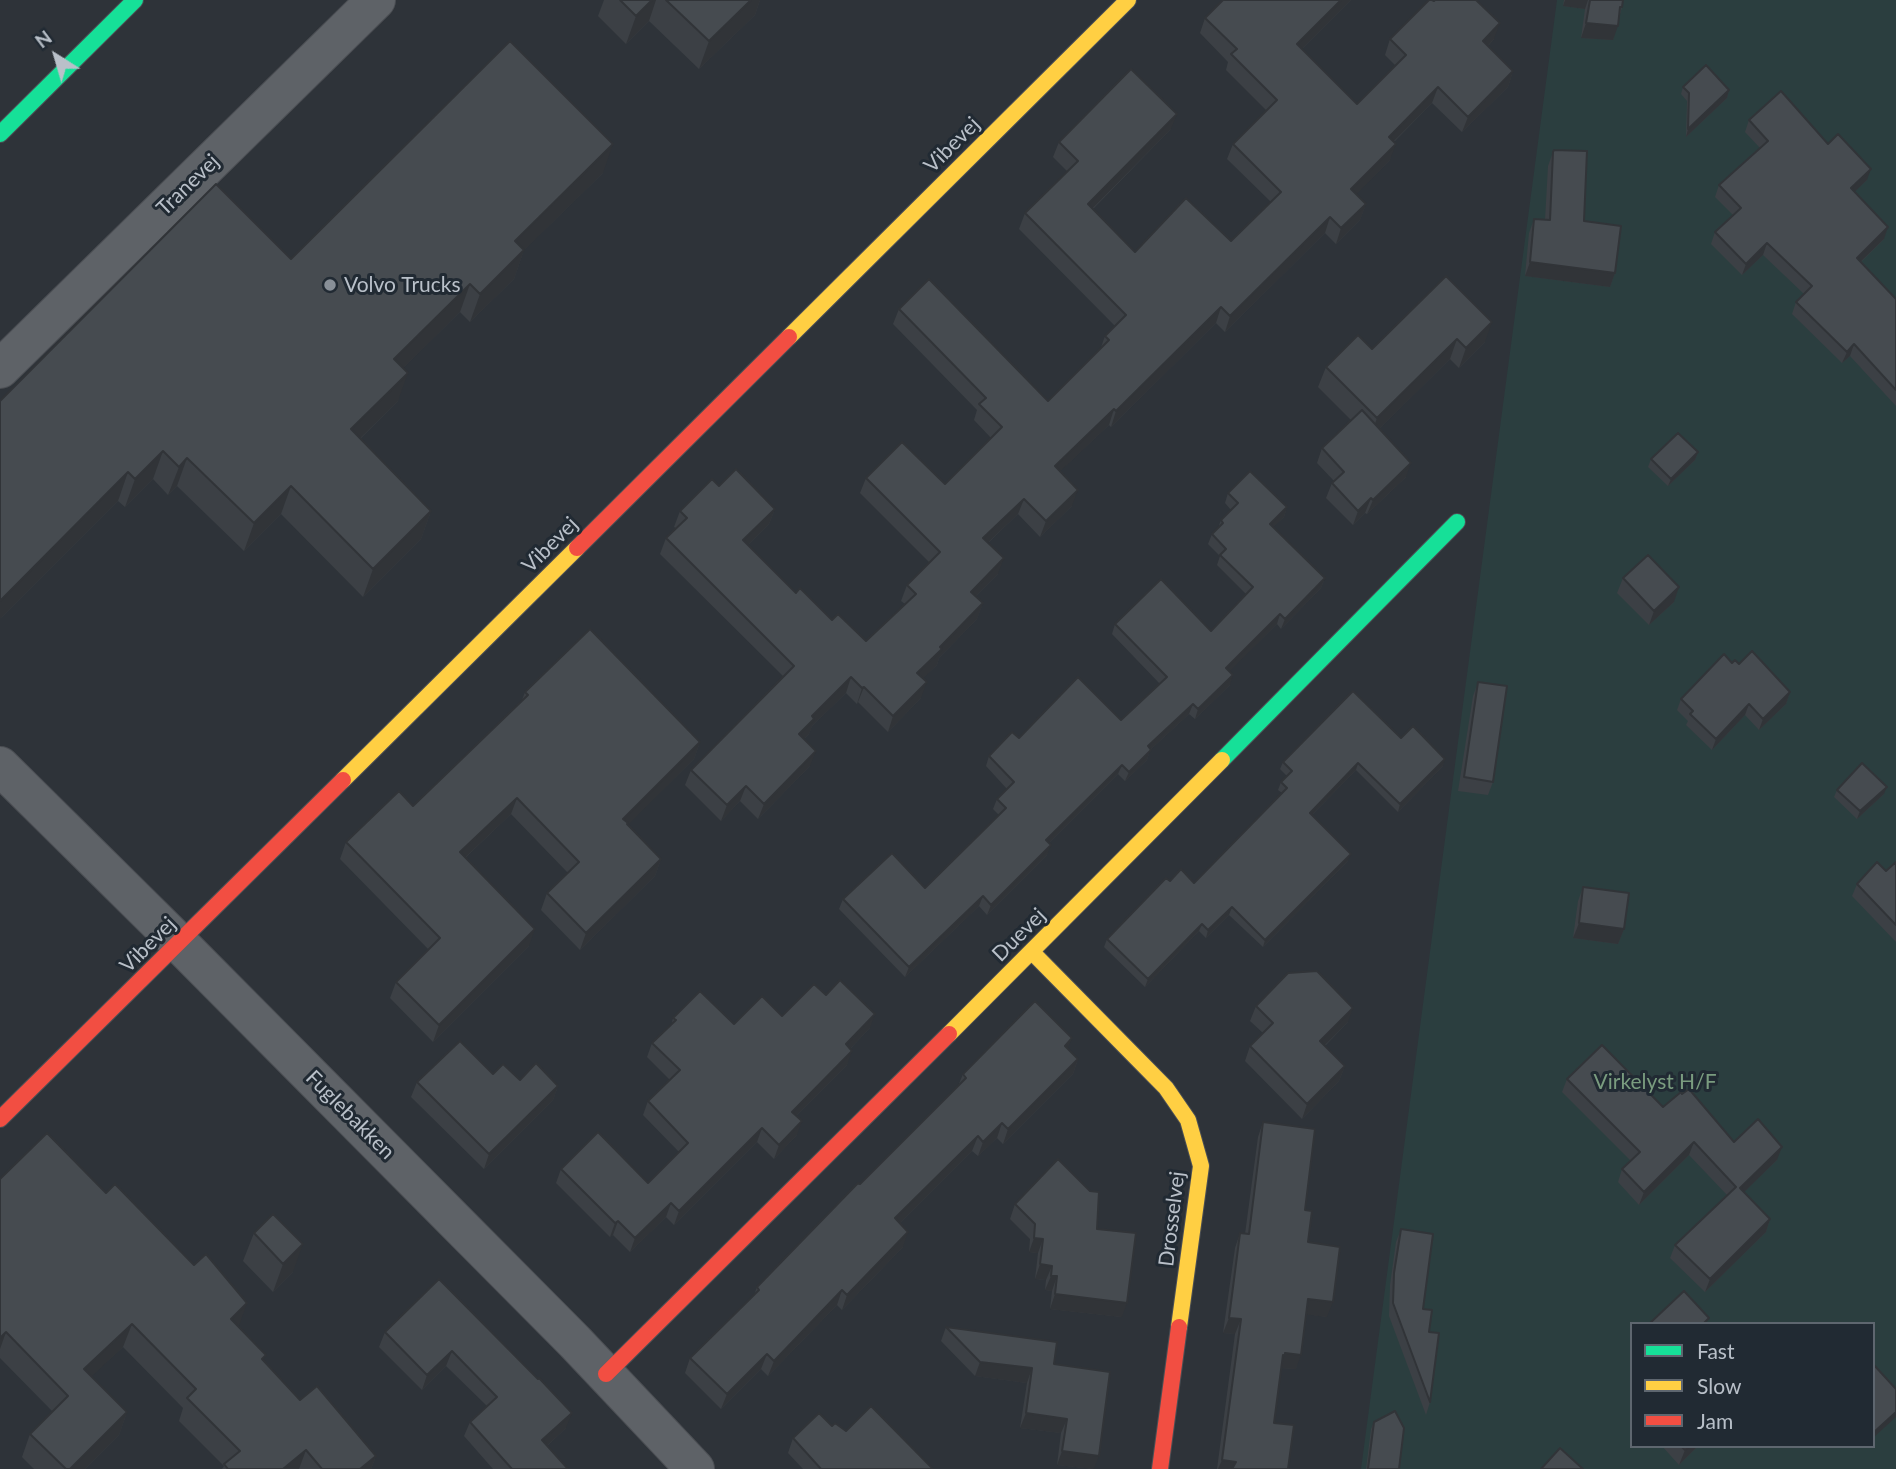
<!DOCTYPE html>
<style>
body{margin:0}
#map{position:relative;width:1896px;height:1469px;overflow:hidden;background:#2e3339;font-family:Lato,sans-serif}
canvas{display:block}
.legend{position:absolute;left:1630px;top:1322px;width:245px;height:126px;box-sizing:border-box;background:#212a33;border:2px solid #5e666f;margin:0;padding:9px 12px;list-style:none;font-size:21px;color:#b9c0c9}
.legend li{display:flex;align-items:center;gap:14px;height:35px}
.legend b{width:35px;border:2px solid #5e666f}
.north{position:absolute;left:21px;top:21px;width:70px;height:70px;-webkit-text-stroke:5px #212a33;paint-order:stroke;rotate:323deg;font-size:19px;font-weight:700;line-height:28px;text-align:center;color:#b9c0c9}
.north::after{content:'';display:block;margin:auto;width:24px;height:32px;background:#b9c0c9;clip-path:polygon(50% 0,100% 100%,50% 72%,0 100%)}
</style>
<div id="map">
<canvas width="1896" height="1469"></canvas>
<ul class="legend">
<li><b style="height:9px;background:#16e098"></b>Fast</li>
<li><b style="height:9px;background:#ffcf43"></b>Slow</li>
<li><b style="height:9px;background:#f24e42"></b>Jam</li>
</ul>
<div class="north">N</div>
</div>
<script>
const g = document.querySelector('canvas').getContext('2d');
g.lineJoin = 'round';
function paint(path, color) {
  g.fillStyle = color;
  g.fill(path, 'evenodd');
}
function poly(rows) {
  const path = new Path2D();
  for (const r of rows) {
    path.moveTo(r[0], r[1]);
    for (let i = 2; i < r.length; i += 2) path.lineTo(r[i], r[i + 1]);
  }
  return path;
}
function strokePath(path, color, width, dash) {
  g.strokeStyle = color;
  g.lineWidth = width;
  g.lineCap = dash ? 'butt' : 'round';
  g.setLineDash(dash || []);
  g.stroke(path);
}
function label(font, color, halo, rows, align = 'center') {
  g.font = font + ' Lato,sans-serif';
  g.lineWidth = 6;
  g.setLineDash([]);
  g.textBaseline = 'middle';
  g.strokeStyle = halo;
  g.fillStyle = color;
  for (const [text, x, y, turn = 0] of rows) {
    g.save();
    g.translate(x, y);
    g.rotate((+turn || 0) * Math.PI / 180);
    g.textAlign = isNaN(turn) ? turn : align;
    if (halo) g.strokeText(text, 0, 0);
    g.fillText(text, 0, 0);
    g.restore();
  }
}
const green = poly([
 [1557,0,1896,0,1896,1469,1361,1469],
 [1632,1324,1873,1324,1873,1446,1632,1446]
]);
const street = poly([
 [0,369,376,0],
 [0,766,179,943,575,1342,695,1469]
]);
const fast = poly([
 [0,134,135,0],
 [1222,760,1457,522]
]);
const slow = poly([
 [789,337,1128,0],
 [343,780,577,548],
 [1032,952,1166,1088,1188,1120,1201,1166,1179,1327],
 [949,1034,1222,760]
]);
const jam = poly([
 [577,548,789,337],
 [0,1119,343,780],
 [606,1374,949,1034],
 [1160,1469,1179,1327]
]);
const wall = poly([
 [604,0,760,0,755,15,699,69,649,21,626,44,598,16],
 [1223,0,1351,0,1302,49,1357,104,1396,66,1385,55,1390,39,1494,39,1488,46,1513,71,1508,87,1462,132,1432,103,1394,142,1390,160,1356,194,1366,204,1360,220,1336,244,1325,233,1225,332,1216,323,1111,427,1109,425,1060,471,1072,506,1040,537,1018,514,988,543,998,574,976,596,983,603,977,619,939,658,937,665,923,678,921,698,888,732,858,702,857,704,846,693,812,726,809,734,804,739,810,766,758,819,740,801,721,821,685,785,691,770,783,676,660,554,666,538,676,528,674,527,680,511,719,486,775,509,769,524,748,545,796,593,832,620,866,641,905,604,901,601,907,585,929,562,860,493,866,478,945,484,991,438,974,420,977,410,893,324,899,309,1048,401,1100,350,1105,336,1115,326,1019,229,1025,213,1067,171,1053,157,1059,142,1171,129,1093,209,1135,252,1231,241,1271,202,1227,159,1233,144,1266,110,1226,70,1228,62,1200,33,1205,18],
 [1564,0,1623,0,1622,7,1613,40,1581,38,1585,9,1563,6],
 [1683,87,1729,90,1727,98,1686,137,1687,101,1681,94],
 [1749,120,1828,144,1867,180,1854,192,1884,239,1861,262,1896,299,1896,406,1850,356,1842,363,1792,314,1796,302,1804,294,1763,255,1742,275,1711,244,1715,232,1733,215,1715,197,1719,185,1760,148,1745,132],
 [1553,152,1584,221,1615,273,1610,287,1525,276,1529,233,1534,219,1545,220,1548,166],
 [603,173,524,250,514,279,470,322,460,312,403,368,398,401,360,439,431,511,421,539,363,597,281,514,244,551,177,486,168,495,153,479,125,507,118,501,0,619,291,259],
 [1446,276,1485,342,1459,368,1450,359,1379,429,1406,477,1367,514,1365,513,1353,525,1326,498,1332,483,1334,481,1317,463,1322,448,1351,420,1318,387,1326,367,1372,349],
 [1698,452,1695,460,1668,486,1648,467,1651,459],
 [1228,493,1287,507,1284,517,1273,527,1325,578,1321,588,1281,629,1277,624,1229,671,1230,685,1195,719,1189,714,1150,750,1147,760,1125,781,1118,774,1049,843,1047,855,987,915,979,906,905,977,839,909,843,899,925,888,999,815,993,809,997,799,1007,789,986,766,989,756,1019,738,1121,720,1160,684,1112,634,1115,624,1211,631,1246,594,1217,565,1220,556,1208,544,1212,534,1218,528,1221,520,1231,510,1225,503],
 [1623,578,1674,602,1649,625,1617,593],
 [1732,663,1739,664,1790,692,1786,704,1759,730,1745,715,1712,750,1686,725,1688,721,1677,710,1681,699],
 [1478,682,1493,782,1488,795,1458,791,1473,696],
 [525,692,700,742,694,759,627,825,661,859,655,876,580,950,541,910,547,893,568,873,511,814,465,858,529,946,433,1042,390,998,396,982,429,950,340,859,346,842,413,806,522,700],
 [1401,738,1443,766,1398,812,1356,770,1312,815,1348,861,1263,947,1229,915,1206,938,1199,931,1145,987,1104,947,1107,939,1170,881,1194,883,1282,793,1278,790,1281,782,1287,776,1280,769,1283,762],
 [1837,790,1884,794,1857,819,1834,797],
 [1896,862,1896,942,1852,896,1857,884,1886,871],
 [1583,887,1624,929,1618,944,1573,938,1578,901],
 [826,995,870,1028,850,1049,847,1065,796,1116,797,1135,774,1159,757,1142,674,1225,666,1217,630,1252,613,1235,610,1237,556,1183,561,1169,648,1183,679,1152,643,1115,648,1101,670,1080,647,1057,652,1043,671,1026,673,1018,734,1024,782,1016],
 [1256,1006,1348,1022,1325,1046,1345,1066,1339,1081,1302,1119,1245,1061,1250,1046,1263,1033,1250,1021],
 [1068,1049,1078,1059,1073,1074,1003,1144,997,1138,978,1156,972,1151,900,1223,903,1247,842,1310,837,1305,768,1376,761,1369,721,1409,685,1373,690,1358,754,1295,757,1287,958,1086,963,1074],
 [493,1074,520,1080,558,1086,553,1100,484,1169,411,1097,417,1082],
 [1567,1079,1663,1107,1734,1142,1777,1160,1744,1192,1770,1219,1766,1232,1705,1292,1670,1258,1675,1245,1727,1195,1689,1155,1639,1205,1618,1182,1622,1169,1631,1161,1562,1092],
 [1263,1122,1305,1210,1308,1242,1327,1317,1306,1314,1296,1369,1281,1368,1274,1423,1288,1469,1217,1469,1235,1334,1223,1333,1235,1248,1240,1233,1245,1234,1258,1137],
 [0,1179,239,1326,238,1327,264,1361,300,1400,376,1456,371,1469,222,1469,224,1466,179,1421,183,1408,123,1347,91,1376,127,1412,119,1435,85,1469,34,1469,22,1457,30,1434,52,1411,0,1358],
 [1015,1204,1097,1229,1122,1317,1050,1309,1052,1291,1045,1290,1046,1280,1035,1279,1038,1253,1029,1252,1030,1239,1010,1219],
 [1401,1229,1429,1332,1430,1402,1426,1415,1389,1316,1390,1285,1396,1242],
 [254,1233,293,1272,273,1292,243,1261],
 [439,1279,566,1428,547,1446,568,1469,493,1469,464,1436,470,1422,487,1406,446,1366,422,1390,379,1347,385,1332],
 [946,1327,1054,1364,1094,1469,1057,1465,1061,1433,1020,1428,1027,1383,975,1376,941,1341],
 [1374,1422,1399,1469,1366,1469,1371,1429],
 [832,1426,846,1431,933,1469,803,1469,788,1453,793,1438],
 [1662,1446,1698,1446,1679,1465]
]);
const shadedWall = poly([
 [652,0,656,0,649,21,626,44,636,16],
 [751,0,760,0,755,15,699,69,709,41],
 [1341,0,1351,0,1292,59,1297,44],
 [1565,0,1588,0,1585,9,1563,6],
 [1500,23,1494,39,1477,57,1483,41],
 [1586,23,1618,26,1613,40,1581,38],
 [1513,71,1508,87,1462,132,1468,117],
 [1438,87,1432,103,1383,152,1389,137],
 [1729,90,1727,98,1686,137,1688,129],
 [1177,114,1171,129,1082,219,1088,204],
 [613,144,603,173,505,269,515,241],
 [1396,144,1390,160,1346,205,1351,189],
 [1871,169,1867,180,1846,200,1851,188],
 [1366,204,1360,220,1336,244,1341,228],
 [1330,217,1325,233,1225,332,1230,316],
 [1888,227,1884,239,1853,269,1857,258],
 [1767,243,1763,255,1742,275,1746,264],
 [524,250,514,279,470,322,480,294],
 [1530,262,1615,273,1610,287,1525,276],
 [470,284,460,312,384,387,394,359],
 [1221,307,1216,323,1111,427,1116,411],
 [1492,322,1485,342,1459,368,1466,348],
 [1457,339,1450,359,1370,438,1377,418],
 [1854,344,1850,356,1842,363,1847,352],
 [408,373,398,401,341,457,351,429],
 [1114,409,1109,425,1049,482,1055,466],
 [163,451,153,479,125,507,135,479],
 [1698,452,1695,460,1668,486,1671,479],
 [187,458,177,486,168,495,179,467],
 [1411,463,1406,477,1367,514,1373,500],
 [128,472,118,501,0,619,0,601],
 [291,486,281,514,244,551,254,523],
 [1078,490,1072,506,1040,537,1046,521],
 [1371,498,1365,513,1353,525,1358,511],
 [1024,499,1018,514,977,553,983,538],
 [1287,507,1284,517,1266,534,1270,524],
 [775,509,769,524,737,556,743,540],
 [431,511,421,539,363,597,373,569],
 [1004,558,998,574,965,607,971,592],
 [1325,578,1321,588,1281,629,1285,619],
 [1679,587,1674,602,1649,625,1654,611],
 [983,603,977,619,939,658,937,665,912,689,917,673,940,647],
 [1280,614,1277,624,1223,678,1226,668],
 [1233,675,1230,685,1195,719,1198,709],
 [851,677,846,693,812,726,809,734,793,750,799,734,812,716],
 [927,682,921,698,888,732,893,716],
 [864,687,858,702,857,704,862,688],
 [1790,692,1786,704,1759,730,1763,719],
 [1193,704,1189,714,1150,750,1147,760,1125,781,1129,772,1148,746],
 [1749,704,1745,715,1712,750,1716,739],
 [700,742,694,759,627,826,623,819],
 [816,751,810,766,758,819,764,804],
 [1445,759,1443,766,1398,812,1400,804],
 [1358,763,1356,770,1307,820,1310,813],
 [1122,765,1118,774,1042,850,1046,840],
 [746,786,740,801,721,821,727,805],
 [1887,787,1884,794,1857,819,1860,811],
 [517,798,511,814,453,869,460,852],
 [1051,845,1047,855,987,915,991,905],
 [1351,854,1348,861,1263,947,1265,940],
 [661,859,655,876,580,950,586,933],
 [983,896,979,906,905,977,909,967],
 [1232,907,1229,915,1206,938,1208,930],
 [1579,923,1624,929,1618,944,1573,938],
 [1202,924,1199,931,1145,987,1148,979],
 [535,929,529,946,433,1042,439,1025],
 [1353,1008,1348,1022,1314,1056,1320,1041],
 [875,1014,870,1028,841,1058,846,1044],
 [1072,1038,1066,1053,1065,1046],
 [852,1051,847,1065,787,1125,792,1112],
 [1078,1059,1073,1074,1003,1144,1008,1129],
 [1345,1066,1339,1081,1302,1119,1307,1104],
 [558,1086,553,1100,484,1169,489,1154],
 [802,1121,797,1135,774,1159,779,1145],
 [1002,1123,997,1138,978,1156,983,1142],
 [762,1128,757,1142,674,1225,679,1211],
 [978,1136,972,1151,890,1233,895,1218],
 [1694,1142,1689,1155,1639,1205,1644,1192],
 [1782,1147,1777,1160,1735,1201,1740,1188],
 [671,1203,666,1217,630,1252,635,1238],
 [1770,1219,1766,1232,1705,1292,1710,1279],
 [618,1221,613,1235,610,1237,615,1223],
 [908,1232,903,1247,842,1310,847,1295],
 [1034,1238,1043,1239,1038,1253,1029,1252],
 [303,1244,293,1272,273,1292,283,1264],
 [1040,1264,1052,1266,1046,1280,1035,1279],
 [1051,1276,1057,1276,1052,1291,1045,1290],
 [842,1290,837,1305,768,1376,774,1361],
 [1055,1294,1127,1303,1122,1317,1050,1309],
 [1308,1299,1333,1302,1327,1317,1302,1314],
 [247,1303,239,1326,222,1342,231,1319],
 [1229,1318,1241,1319,1235,1334,1223,1333],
 [132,1324,123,1347,75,1392,84,1369],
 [6,1332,0,1349,0,1338],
 [452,1351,446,1366,422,1390,427,1375],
 [1285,1353,1301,1355,1296,1369,1280,1368,1283,1355],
 [767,1354,761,1369,721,1409,727,1394],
 [980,1362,1032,1368,1027,1383,975,1376],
 [127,1412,119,1435,85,1469,70,1469],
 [1896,1412,1896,1417,1873,1438,1873,1433],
 [572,1413,566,1428,537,1455,542,1440],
 [1026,1413,1067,1419,1061,1433,1020,1428],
 [1689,1446,1698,1446,1679,1465,1685,1450],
 [306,1450,299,1469,283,1469],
 [1062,1451,1099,1456,1094,1469,1057,1465],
 [376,1456,371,1469,360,1469],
 [1222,1460,1236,1462,1233,1469,1218,1469]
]);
const building = poly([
 [620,0,652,0,636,16,620,0],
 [666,0,751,0,709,41,666,0],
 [1223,0,1341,0,1297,44,1357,104,1406,55,1390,39,1429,0,1432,0,1434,1,1435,0,1476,0,1500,23,1483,41,1513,71,1468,117,1438,87,1389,137,1396,144,1351,189,1366,204,1341,228,1330,217,1230,316,1221,307,1116,411,1114,409,1055,466,1078,490,1046,521,1024,499,983,538,1004,558,971,592,983,603,940,647,942,649,917,673,927,682,893,716,864,687,862,688,851,677,812,716,814,719,799,734,816,751,764,804,746,786,727,805,691,770,794,666,666,538,687,518,680,511,712,479,719,486,736,469,775,509,743,540,796,593,800,588,832,620,838,614,866,641,916,594,907,585,940,552,866,478,902,442,945,484,1002,427,979,404,986,398,899,309,929,279,1048,401,1109,340,1105,336,1126,315,1025,213,1078,161,1059,142,1131,69,1177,114,1088,204,1135,252,1186,198,1231,241,1281,192,1233,144,1277,100,1231,54,1237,49,1205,18,1223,0],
 [1590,0,1623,0,1622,7,1620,7,1618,26,1586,23,1590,0],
 [510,41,613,144,515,241,524,250,480,294,470,284,394,359,408,373,351,429,431,511,373,569,291,486,254,523,187,458,179,467,163,451,135,479,128,472,0,601,0,401,216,184,291,259,510,41],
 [1706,65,1729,90,1688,129,1689,93,1683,87,1706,65],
 [1781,91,1828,144,1838,134,1871,169,1851,188,1888,227,1857,258,1896,299,1896,390,1854,344,1847,352,1796,302,1812,286,1767,243,1746,264,1715,232,1741,208,1719,185,1768,141,1749,120,1781,91],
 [1554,150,1587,151,1584,221,1621,226,1615,273,1530,262,1534,219,1550,220,1553,152,1554,150],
 [1446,276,1492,322,1466,348,1457,339,1377,418,1326,367,1358,335,1372,349,1446,276],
 [1362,410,1411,463,1373,500,1371,498,1358,511,1332,483,1344,472,1322,448,1362,410],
 [1678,433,1698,452,1671,479,1651,459,1678,433],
 [1250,471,1287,507,1270,524,1325,578,1285,619,1280,614,1226,668,1233,675,1198,709,1193,704,1148,746,1151,750,1129,772,1122,765,1046,840,1051,845,991,905,983,896,909,967,843,899,892,853,925,888,1006,808,997,799,1014,782,989,756,1012,732,1019,738,1078,677,1121,720,1167,677,1115,624,1161,579,1211,631,1253,587,1220,555,1226,549,1212,534,1223,523,1221,520,1238,503,1228,493,1250,471],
 [1648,555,1679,587,1654,611,1623,578,1648,555],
 [590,629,700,742,623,819,628,823,627,824,661,859,586,933,547,893,579,862,517,798,460,852,535,929,439,1025,396,982,440,938,346,842,399,791,413,806,528,695,525,692,590,629],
 [1752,651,1790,692,1763,719,1749,704,1716,739,1690,714,1693,711,1681,699,1724,654,1732,663,1735,660,1739,664,1752,651],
 [1478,682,1507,686,1493,782,1464,777,1478,682],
 [1353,691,1401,738,1413,726,1445,759,1400,804,1358,763,1310,813,1351,854,1265,940,1232,907,1208,930,1202,924,1148,979,1107,939,1166,878,1170,881,1181,869,1194,883,1287,788,1281,782,1292,771,1283,762,1353,691],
 [1862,763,1887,787,1860,811,1837,790,1862,763],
 [1877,862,1886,871,1896,862,1896,925,1857,884,1877,862],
 [1583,887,1629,893,1624,929,1579,923,1583,887],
 [1317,971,1353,1008,1320,1041,1345,1066,1307,1104,1250,1046,1273,1023,1256,1006,1288,973,1317,971],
 [840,980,875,1014,846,1044,852,1051,792,1112,802,1121,779,1145,762,1128,679,1211,671,1203,635,1238,618,1221,615,1223,561,1169,598,1132,648,1183,688,1143,648,1101,680,1070,652,1043,676,1020,673,1018,700,991,734,1024,762,996,782,1016,814,984,826,995,840,980],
 [1035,1001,1072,1038,1065,1046,1078,1059,1008,1129,1002,1123,983,1142,978,1136,895,1218,908,1232,847,1295,842,1290,774,1361,767,1354,727,1394,690,1358,759,1290,757,1287,858,1183,860,1184,966,1078,963,1074,1035,1001],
 [460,1041,493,1074,503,1064,520,1080,536,1063,558,1086,489,1154,417,1082,460,1041],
 [1602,1045,1663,1107,1681,1092,1682,1094,1689,1089,1734,1142,1758,1119,1782,1147,1740,1188,1770,1219,1710,1279,1675,1245,1736,1187,1694,1142,1644,1192,1622,1169,1640,1152,1567,1079,1602,1045],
 [1263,1122,1315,1129,1305,1210,1312,1211,1308,1242,1340,1247,1333,1302,1308,1299,1301,1355,1285,1353,1285,1356,1283,1355,1274,1423,1294,1425,1288,1469,1232,1469,1236,1462,1222,1460,1241,1319,1229,1318,1240,1233,1249,1234,1263,1122],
 [47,1133,106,1193,115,1184,194,1265,206,1254,247,1303,231,1319,266,1355,262,1359,300,1400,317,1386,376,1456,360,1469,322,1469,306,1450,283,1469,228,1469,224,1464,240,1451,187,1398,196,1389,132,1324,84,1369,127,1412,70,1469,66,1469,30,1434,68,1396,6,1332,0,1338,0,1179,47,1133],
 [1058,1159,1090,1191,1099,1192,1097,1229,1136,1233,1127,1303,1055,1294,1057,1276,1051,1276,1052,1266,1040,1264,1043,1239,1034,1238,1035,1224,1015,1204,1058,1159],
 [273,1214,303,1244,283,1264,254,1233,273,1214],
 [1401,1229,1433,1234,1423,1309,1432,1310,1429,1332,1439,1333,1430,1402,1393,1303,1394,1273,1401,1229],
 [439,1279,538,1379,539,1378,572,1413,542,1440,568,1469,512,1469,470,1422,497,1397,452,1351,427,1375,385,1332,439,1279],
 [1684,1291,1709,1318,1703,1324,1649,1324,1684,1291],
 [946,1327,1057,1342,1054,1364,1110,1372,1099,1456,1062,1451,1067,1419,1026,1413,1032,1368,980,1362,946,1327],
 [1873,1364,1896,1389,1896,1412,1873,1433,1873,1364],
 [871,1406,933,1469,821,1469,793,1438,819,1413,832,1426,835,1423,846,1431,871,1406],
 [1395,1411,1404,1428,1399,1469,1368,1469,1374,1422,1395,1411],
 [1681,1446,1689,1446,1685,1450,1681,1446],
 [1560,1448,1583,1469,1541,1469,1560,1448]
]);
const markers = [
 [330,285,7,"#888f97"]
];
const streetNames = [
 ["Vibevej",952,145,-45],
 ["Tranevej",188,185,-44],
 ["Vibevej",550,545,-45],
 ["Duevej",1019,935,-45],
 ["Vibevej",148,945,-45],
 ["Fuglebakken",350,1115,45],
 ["Drosselvej",1172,1219,-83]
];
const poiNames = [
 ["Volvo Trucks",344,285]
];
const parkNames = [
 ["Virkelyst H/F",1655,1082]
];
paint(green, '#2b3e3f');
strokePath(street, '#4c4f54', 40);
strokePath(fast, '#4c4f54', 18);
strokePath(slow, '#4c4f54', 18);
strokePath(jam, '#4c4f54', 18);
strokePath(street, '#5e6267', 38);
strokePath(fast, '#16e098', 16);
strokePath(slow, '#ffcf43', 16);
strokePath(jam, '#f24e42', 16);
paint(wall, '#3c4045');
paint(shadedWall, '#313438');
paint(building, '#464b50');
strokePath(building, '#313438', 2);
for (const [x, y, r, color] of markers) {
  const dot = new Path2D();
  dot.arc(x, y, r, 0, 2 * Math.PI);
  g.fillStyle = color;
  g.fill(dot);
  strokePath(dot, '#212a33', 2.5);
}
label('21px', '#b9c0c9', '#212a33', streetNames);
label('21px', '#b9c0c9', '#212a33', poiNames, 'left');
label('21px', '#7a9c7f', '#212a33', parkNames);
</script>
